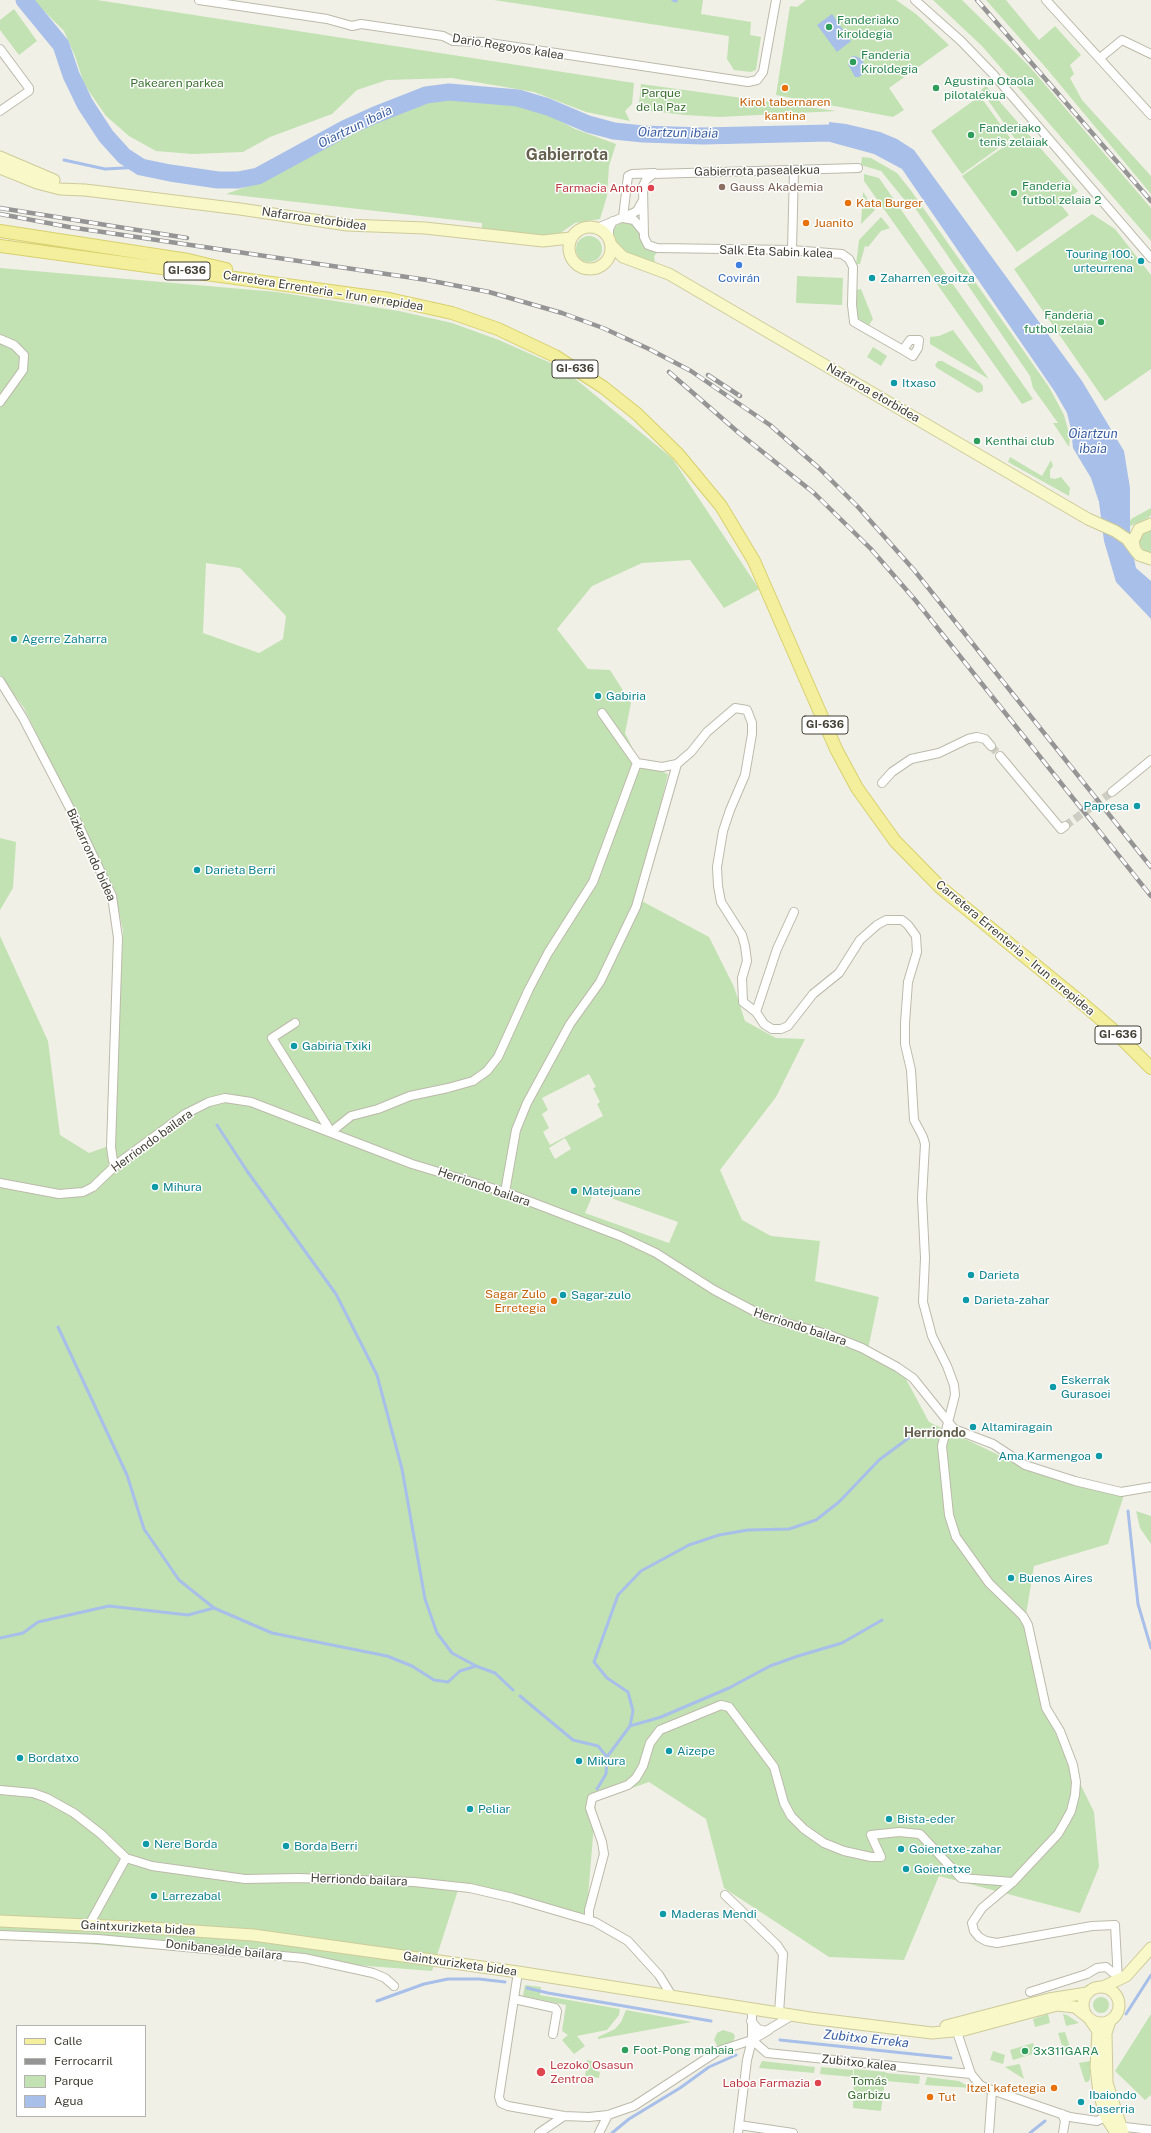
<!DOCTYPE html>
<meta charset="utf-8">
<style>
body{margin:0}
#map{position:relative;width:1151px;height:2133px;overflow:hidden;background:#f1f0e6;font-family:"Public Sans",sans-serif}
canvas{display:block}
.legend{position:absolute;left:16px;top:2025px;width:130px;height:92px;box-sizing:border-box;background:#fff;border:1px solid #b4b3af;margin:0;padding:5px 7px;list-style:none;font-size:12px;color:#434136}
.legend li{display:flex;align-items:center;gap:8px;height:20px}
.legend b{width:20px;border:1px solid #b4b3af}
</style>
<div id="map">
<canvas width="1151" height="2133"></canvas>
<ul class="legend">
<li><b style="height:5px;background:#f4ef9c"></b>Calle</li>
<li><b style="height:5px;background:#959595"></b>Ferrocarril</li>
<li><b style="height:11px;background:#c2e2b3"></b>Parque</li>
<li><b style="height:11px;background:#a8bfe9"></b>Agua</li>
</ul>
</div>
<script>
const g = document.querySelector('canvas').getContext('2d');
g.lineJoin = 'round';
function paint(path, color) {
  g.fillStyle = color;
  g.fill(path, 'evenodd');
}
function poly(rows) {
  const path = new Path2D();
  for (const r of rows) {
    if (r.length === 3) {
      path.moveTo(r[0] + r[2], r[1]);
      path.arc(r[0], r[1], r[2], 0, 2 * Math.PI);
      continue;
    }
    path.moveTo(r[0], r[1]);
    for (let i = 2; i < r.length; i += 2) path.lineTo(r[i], r[i + 1]);
  }
  return path;
}
function strokePath(path, color, width, dash) {
  g.strokeStyle = color;
  g.lineWidth = width;
  g.lineCap = dash ? 'butt' : 'round';
  g.setLineDash(dash || []);
  g.stroke(path);
}
function label(font, color, halo, rows, align = 'center') {
  g.font = font + ' "Public Sans",sans-serif';
  g.lineWidth = 3;
  g.setLineDash([]);
  g.textBaseline = 'middle';
  g.strokeStyle = halo;
  g.fillStyle = color;
  for (const [text, x, y, turn = 0] of rows) {
    g.save();
    g.translate(x, y);
    g.rotate((+turn || 0) * Math.PI / 180);
    g.textAlign = isNaN(turn) ? turn : align;
    if (halo) g.strokeText(text, 0, 0);
    g.fillText(text, 0, 0);
    g.restore();
  }
}
const green = poly([
 [33,0,97,0,634,83,632,104,625,111,630,121,586,112,534,92,452,78,387,80,357,90,332,114,270,137,243,152,192,154,156,151,129,136,106,116,84,84,75,56,64,31],
 [494,0,703,0,701,14,751,22,750,35,761,37,756,70,751,72,734,70,727,59,729,36],
 [806,0,896,0,916,14,949,45,889,88,904,110,893,117,776,95,790,6,797,7],
 [933,0,962,0,1029,66,1151,208,1151,241,982,46],
 [986,0,1006,0,1039,40,1055,26,1081,55,1070,65,1074,74,1070,78,1082,100,1151,176,1151,194,1047,69],
 [14,9,37,41,19,55,0,30,0,20],
 [641,84,837,111,719,117,685,115,642,110,639,104],
 [986,86,1078,191,1061,205,1069,215,1017,252,962,176,1015,139,981,90],
 [436,96,468,96,502,100,533,106,575,129,616,144,609,166,607,196,600,219,575,223,553,238,482,229,482,223,226,194,265,180,393,111],
 [980,96,1011,139,962,174,931,131],
 [862,157,871,158,897,173,912,192,1049,387,1064,415,1070,437,1069,447,1053,423,1058,423,1033,388,1030,376,915,208,907,203,881,171,861,165],
 [864,174,879,178,1033,399,1022,404,864,181],
 [863,192,875,210,861,224],
 [1092,214,1115,229,1151,275,1151,369,1105,401,1014,269],
 [881,217,890,228,881,231,868,247,865,246,860,264,856,264,859,240],
 [626,221,632,222,640,232,642,243,648,249,657,253,654,256,655,262,624,253,618,247,613,232,617,225],
 [589,249,13],
 [0,268,277,292,399,311,452,323,499,340,562,368,672,458,759,589,724,608,690,560,642,563,592,586,557,629,588,669,610,670,631,703,625,733,640,763,668,774,638,899,709,937,734,987,745,1021,776,1038,805,1039,776,1097,720,1170,742,1220,771,1236,820,1241,815,1281,879,1297,867,1354,899,1366,929,1422,1020,1465,1124,1495,1108,1544,1034,1566,1025,1621,1049,1720,1094,1812,1099,1867,1080,1913,939,1876,904,1960,829,1957,724,1888,706,1819,649,1782,596,1801,586,1920,460,1884,432,1971,0,1937,0,936,48,1041,60,1135,89,1153,114,1144,123,931,116,898,24,708,0,675],
 [206,563,240,568,286,616,283,639,259,653,203,633],
 [589,1074,596,1087,593,1088,600,1102,597,1104,603,1116,550,1145,543,1132,549,1128,542,1114,548,1110,542,1098],
 [565,1138,571,1149,555,1159,549,1148],
 [594,1192,678,1222,669,1243,585,1213],
 [797,276,843,278,842,305,796,303],
 [861,289,873,319,869,325,857,318,855,306,856,290],
 [953,330,989,379,930,344,930,337,939,336],
 [873,347,887,356,881,366,867,357],
 [938,361,942,361,980,382,983,386,983,391,978,393,937,368,935,365],
 [1010,457,1042,476,1051,460,1053,466,1050,470,1050,478,1055,479,1061,477,1070,488,1069,496,1008,462],
 [1151,508,1151,515,1148,518,1128,527,1131,519],
 [1146,531,1151,531,1151,553,1144,551,1140,545,1140,537],
 [0,838,16,842,13,888,0,910],
 [1136,1511,1151,1516,1151,1544,1140,1528],
 [525,1985,541,1987,540,1995,620,2009,619,2015,607,2030,577,2036,585,2046,574,2054,562,2040,568,2035,562,2031,566,2005,523,1996],
 [1101,2005,8],
 [626,2010,692,2022,598,2039,598,2037,615,2029,621,2022],
 [1048,2014,1050,2023,1035,2027,1033,2019],
 [1063,2014,1067,2015,1079,2023,1066,2026],
 [1151,2014,1151,2095,1145,2100,1115,2071],
 [723,2030,733,2033,735,2036,733,2043,718,2047,714,2040,717,2033],
 [1065,2032,1072,2053,1065,2055,1058,2033],
 [1033,2043,1036,2053,1013,2060,1010,2050],
 [993,2051,1005,2055,1003,2064,990,2060],
 [587,2060,595,2062,593,2070,600,2072,599,2078,585,2076],
 [762,2061,815,2067,814,2073,759,2068],
 [1090,2061,1090,2079,1088,2082,1085,2082,1079,2063],
 [1019,2064,1020,2065,1024,2079,1005,2067],
 [821,2067,853,2070,853,2077,820,2074],
 [854,2069,886,2072,881,2111,853,2108],
 [886,2073,920,2076,919,2084,886,2081],
 [927,2077,959,2081,971,2088,925,2085]
]);
const water = poly([
 [832,14,851,41,837,52,817,25],
 [855,56,862,59,864,64,862,75,859,77,855,77,848,64,851,57],
 [829,122,846,124,880,132,897,139,914,150,1082,381,1124,451,1130,488,1130,539,1136,568,1151,581,1151,619,1116,582,1104,541,1099,502,1091,478,1073,448,1071,429,1067,413,1055,392,902,169,874,154,830,142]
]);
const stream = poly([
 [673,0,676,1],
 [64,160,105,169,141,167],
 [217,1125,247,1171,336,1294,377,1375,402,1469,425,1599,437,1633,452,1653,476,1666],
 [58,1327,127,1475,144,1529,179,1580,214,1608,272,1633,387,1656,412,1666,434,1680,448,1682,460,1671,476,1666,495,1673,513,1690],
 [1128,1511,1138,1604,1151,1648],
 [0,1638,23,1633,38,1622,109,1606,188,1615,214,1608],
 [520,1696,573,1740,598,1746,607,1757,606,1774,597,1789],
 [630,1726,661,1717,729,1688,770,1666,798,1656,842,1643,882,1620],
 [607,1757,630,1726,633,1711,628,1692,607,1678,594,1662,618,1595,641,1571,689,1545,719,1535,748,1530,789,1529,816,1520,839,1502,879,1460,910,1437],
 [527,1988,548,1993,711,2021],
 [377,2001,424,1984,448,1979,479,1979,505,1982],
 [1126,2014,1151,1975],
 [780,2040,951,2058],
 [612,2133,629,2119,680,2088,709,2067,736,2055],
 [1030,2133,1045,2121]
]);
const river = poly([
 [24,0,61,45,71,75,85,104,106,136,124,156,141,167,170,173,218,180,238,180,258,176,346,128,375,115,426,95,449,92,518,98,548,107,588,124,614,131,643,134,703,136,829,133,851,135]
]);
const streetTunnel = poly([
 [991,746,1000,756],
 [1065,826,1112,792]
]);
const street = poly([
 [199,0,327,19,352,26,361,24,443,36,453,41,483,42,748,82,757,80,763,72,776,0],
 [915,0,961,41,993,74,1151,258],
 [1046,0,1151,115],
 [0,49,29,88,29,91,0,111],
 [1100,58,1122,40,1151,54],
 [858,168,653,174,646,180,643,186,644,237,648,245,657,248,792,250,842,254,849,259,853,267,852,305,854,322,903,350,913,356,918,348,919,340,910,340,903,350],
 [623,217,628,176,632,174,654,173],
 [623,218,634,220,643,231],
 [597,228,631,214,637,211,642,202],
 [609,237,609,229,613,221],
 [792,250,794,170],
 [0,339,14,345,24,355,23,370,0,402],
 [0,681,23,718,78,824,112,896,118,938,111,1147,113,1161,117,1164],
 [602,713,637,763],
 [1000,756,1061,829,1065,826],
 [882,783,892,772,911,759,939,753,968,739,977,737,985,739,991,746],
 [1112,792,1151,760],
 [794,912,777,949,756,1012,764,1024,772,1029,781,1029,788,1026,813,994,839,973,860,940,877,925,886,920,902,920,908,925,916,936,917,952,908,982,905,1023,905,1044,911,1070,914,1120,923,1137,925,1144,922,1198,925,1258,923,1302,932,1336,947,1366,954,1385,955,1395,942,1446,949,1515,956,1537,989,1583,1023,1616,1028,1625,1046,1708,1060,1731,1073,1765,1076,1782,1075,1795,1071,1811,1065,1822,1058,1834,1013,1882,982,1908,972,1923,974,1931,979,1937,986,1941,997,1943,1092,1926,1115,1925,1118,1981],
 [295,1023,272,1038,331,1132,351,1116,378,1109,410,1096,448,1088,473,1081,487,1071,498,1057,529,989,548,953,593,882,637,763,662,767,677,764,691,752,707,732,735,708,747,710,752,723,752,734,745,775,730,810,723,831,717,867,718,886,721,902,742,935,745,946,747,961,742,978,743,1002,756,1012],
 [0,1183,59,1194,83,1192,93,1187,117,1164,185,1114,209,1102,225,1098,251,1102,412,1164,505,1192,620,1236,656,1253,714,1290,767,1318,827,1334,862,1348,897,1367,913,1378,954,1429,993,1444,1025,1465,1075,1481,1121,1492,1151,1487],
 [505,1192,516,1130,527,1103,570,1024,600,982,636,907,677,764],
 [0,1790,33,1793,47,1798,74,1813,101,1834,126,1858,89,1925],
 [126,1858,152,1866,245,1879,298,1878,414,1882,470,1888,513,1898,595,1922,628,1941,659,1975,672,1996],
 [725,1895,777,1945,783,1954,779,2013],
 [589,1920,589,1910,604,1854,602,1842,590,1808,592,1798,628,1785,636,1778,643,1766,650,1743,660,1730,721,1705,729,1707,774,1767,784,1803,791,1816,804,1829,824,1843,844,1851,871,1857,881,1857,871,1835,899,1832,920,1834,961,1878,1013,1882],
 [0,1935,98,1939,304,1958,373,1973,385,1978,394,1986],
 [518,1972,499,2097,501,2103,508,2106,564,2116,589,2117,608,2115,634,2106,718,2051,752,2040,769,2030],
 [1030,1992,1087,1974,1097,1968,1106,1967,1117,1976],
 [514,1999,555,2008,557,2011,553,2034],
 [751,2021,758,2029,766,2031,793,2015],
 [951,2028,957,2032,971,2074],
 [752,2040,767,2053,971,2074,980,2085,986,2088,1070,2117,1097,2121,1103,2118,1104,2113],
 [1062,2114,1065,2121,1063,2133],
 [739,2125,793,2133],
 [1117,2126,1151,2130],
 [539,2133,564,2116],
 [599,2133,608,2115],
 [738,2133,747,2060,752,2040,752,2009],
 [989,2133,992,2091]
]);
const secondary = poly([
 [0,157,54,180],
 [0,168,37,183,60,189,85,190,240,209,347,225,425,228,543,241,570,238],
 [590,248,21],
 [611,245,623,257,669,274,1088,519,1115,531,1127,539,1135,550],
 [1151,524,1139,529,1133,541,1135,550,1139,555,1151,559],
 [0,1921,151,1928,253,1935,518,1972,810,2018,932,2033,964,2030,1057,2005,1075,2007,1085,2015],
 [1101,2005,18],
 [1103,1987,1126,1976,1151,1948],
 [1091,2021,1098,2031,1096,2067,1099,2093,1106,2117,1116,2133],
 [1110,2021,1106,2033,1107,2083,1123,2133],
 [946,2026,1049,1999,1087,1993]
]);
const primary = poly([
 [0,231,188,260,226,269],
 [0,246,389,299,452,313,498,329,555,356,603,387,637,414,678,454,721,506,754,561,836,749,857,788,895,841,941,888,1083,1004,1111,1028,1151,1068]
]);
const rail = poly([
 [977,0,1151,201],
 [0,208,187,238],
 [0,214,69,227,427,280,489,292,562,313,603,328,649,349,691,371,770,425,820,469,858,507,914,570,1151,867],
 [669,372,739,433,814,493,871,549,916,601,1151,896],
 [708,375,740,396]
]);
const markers = [
 [829,27,4,"#2e9e5b"],
 [853,62,4,"#2e9e5b"],
 [785,88,4,"#e8710a"],
 [936,88,4,"#2e9e5b"],
 [971,135,4,"#2e9e5b"],
 [722,187,4,"#8d6e63"],
 [651,188,4,"#e0444e"],
 [1014,193,4,"#2e9e5b"],
 [848,203,4,"#e8710a"],
 [806,223,4,"#e8710a"],
 [1141,261,4,"#0f9aa8"],
 [739,265,4,"#3f7fe0"],
 [872,278,4,"#0f9aa8"],
 [1101,322,4,"#2e9e5b"],
 [894,383,4,"#0f9aa8"],
 [977,441,4,"#2e9e5b"],
 [14,639,4,"#0f9aa8"],
 [598,696,4,"#0f9aa8"],
 [1137,806,4,"#0f9aa8"],
 [197,870,4,"#0f9aa8"],
 [294,1046,4,"#0f9aa8"],
 [155,1187,4,"#0f9aa8"],
 [574,1191,4,"#0f9aa8"],
 [971,1275,4,"#0f9aa8"],
 [563,1295,4,"#0f9aa8"],
 [966,1300,4,"#0f9aa8"],
 [554,1301,4,"#e8710a"],
 [1053,1387,4,"#0f9aa8"],
 [973,1427,4,"#0f9aa8"],
 [1099,1456,4,"#0f9aa8"],
 [1011,1578,4,"#0f9aa8"],
 [669,1751,4,"#0f9aa8"],
 [20,1758,4,"#0f9aa8"],
 [579,1761,4,"#0f9aa8"],
 [470,1809,4,"#0f9aa8"],
 [889,1819,4,"#0f9aa8"],
 [146,1844,4,"#0f9aa8"],
 [286,1846,4,"#0f9aa8"],
 [901,1849,4,"#0f9aa8"],
 [906,1869,4,"#0f9aa8"],
 [154,1896,4,"#0f9aa8"],
 [663,1914,4,"#0f9aa8"],
 [625,2050,4,"#2e9e5b"],
 [1025,2051,4,"#2e9e5b"],
 [541,2072,5,"#e0444e"],
 [818,2083,4,"#e0444e"],
 [1054,2088,4,"#e8710a"],
 [930,2097,4,"#e8710a"],
 [1081,2102,4,"#0f9aa8"]
];
const shields = [
 [187,271,46],
 [575,369,46],
 [825,725,46],
 [1118,1035,46]
];
const shieldNames = [
 ["GI-636",187,271],
 ["GI-636",575,369],
 ["GI-636",825,725],
 ["GI-636",1118,1035]
];
const leisureNames = [
 ["Fanderiako",837,20],
 ["kiroldegia",837,34],
 ["Fanderia",861,55],
 ["Kiroldegia",861,69],
 ["Agustina Otaola",944,81],
 ["pilotalekua",944,95],
 ["Fanderiako",979,128],
 ["tenis zelaiak",979,142],
 ["Fanderia",1022,186],
 ["futbol zelaia 2",1022,200],
 ["Fanderia",1093,315,"right"],
 ["futbol zelaia",1093,329,"right"],
 ["Kenthai club",985,441],
 ["Foot-Pong mahaia",633,2050],
 ["3x311GARA",1033,2051]
];
const streetNames = [
 ["Dario Regoyos kalea",508,47,9],
 ["Gabierrota pasealekua",757,171,-1],
 ["Nafarroa etorbidea",314,219,8],
 ["Salk Eta Sabin kalea",776,252,2],
 ["Carretera Errenteria – Irun errepidea",323,291,9],
 ["Nafarroa etorbidea",873,393,30],
 ["Bizkarrondo bidea",91,855,65],
 ["Carretera Errenteria – Irun errepidea",1015,948,40],
 ["Herriondo bailara",152,1141,-36],
 ["Herriondo bailara",484,1187,19],
 ["Herriondo bailara",800,1327,18],
 ["Herriondo bailara",359,1880,2],
 ["Gaintxurizketa bidea",138,1928,3],
 ["Donibanealde bailara",224,1950,6],
 ["Gaintxurizketa bidea",460,1964,8],
 ["Zubitxo kalea",859,2063,6]
];
const parkNames = [
 ["Pakearen parkea",177,83],
 ["Parque",661,93],
 ["de la Paz",661,107],
 ["Tomás",869,2081],
 ["Garbizu",869,2095]
];
const foodNames = [
 ["Kirol tabernaren",785,102,"center"],
 ["kantina",785,116,"center"],
 ["Kata Burger",856,203],
 ["Juanito",814,223],
 ["Sagar Zulo",546,1294,"right"],
 ["Erretegia",546,1308,"right"],
 ["Itzel kafetegia",1046,2088,"right"],
 ["Tut",938,2097]
];
const educationNames = [
 ["Gauss Akademia",730,187]
];
const healthNames = [
 ["Farmacia Anton",643,188],
 ["Lezoko Osasun",550,2065,"left"],
 ["Zentroa",550,2079,"left"],
 ["Laboa Farmazia",810,2083]
];
const cultureNames = [
 ["Touring 100.",1133,254,"right"],
 ["urteurrena",1133,268,"right"],
 ["Zaharren egoitza",880,278],
 ["Itxaso",902,383],
 ["Agerre Zaharra",22,639],
 ["Gabiria",606,696],
 ["Papresa",1129,806,"right"],
 ["Darieta Berri",205,870],
 ["Gabiria Txiki",302,1046],
 ["Mihura",163,1187],
 ["Matejuane",582,1191],
 ["Darieta",979,1275],
 ["Sagar-zulo",571,1295],
 ["Darieta-zahar",974,1300],
 ["Eskerrak",1061,1380],
 ["Gurasoei",1061,1394],
 ["Altamiragain",981,1427],
 ["Ama Karmengoa",1091,1456,"right"],
 ["Buenos Aires",1019,1578],
 ["Aizepe",677,1751],
 ["Bordatxo",28,1758],
 ["Mikura",587,1761],
 ["Peliar",478,1809],
 ["Bista-eder",897,1819],
 ["Nere Borda",154,1844],
 ["Borda Berri",294,1846],
 ["Goienetxe-zahar",909,1849],
 ["Goienetxe",914,1869],
 ["Larrezabal",162,1896],
 ["Maderas Mendi",671,1914],
 ["Ibaiondo",1089,2095],
 ["baserria",1089,2109]
];
const shopNames = [
 ["Covirán",739,278]
];
const waterNames = [
 ["Oiartzun ibaia",355,127,-26],
 ["Oiartzun ibaia",678,133,1],
 ["Oiartzun",1093,434],
 ["ibaia",1093,449],
 ["Zubitxo Erreka",866,2039,6]
];
const neighbourhoodNames = [
 ["Herriondo",935,1433]
];
const districtNames = [
 ["Gabierrota",567,155]
];
paint(green, '#c2e2b3');
paint(water, '#a8bfe9');
strokePath(stream, '#a8bfe9', 3);
strokePath(river, '#a8bfe9', 17);
strokePath(streetTunnel, '#cecdc3', 8, [8, 4]);
strokePath(street, '#bcbaaa', 10);
strokePath(secondary, '#cdcb9a', 13);
strokePath(primary, '#d7d06e', 14);
strokePath(street, '#fff', 8);
strokePath(secondary, '#f9f8c8', 11);
strokePath(primary, '#f4ef9c', 12);
strokePath(rail, '#959595', 4.5);
strokePath(rail, '#fff', 3, [9]);
for (const [x, y, r, color] of markers) {
  const dot = new Path2D();
  dot.arc(x, y, r, 0, 2 * Math.PI);
  g.fillStyle = color;
  g.fill(dot);
  strokePath(dot, '#fff', 1.5);
}
for (const [x, y, w] of shields) {
  const box = new Path2D();
  box.roundRect(x - w / 2, y - 9, w, 18, 3);
  g.fillStyle = '#fff';
  g.fill(box);
  strokePath(box, '#434136', 1);
}
label('bold 11px', '#434136', null, shieldNames);
label('12px', '#27864d', '#fff', leisureNames, 'left');
label('12px', '#434136', '#fff', streetNames);
label('12px', '#396f2f', '#fff', parkNames);
label('12px', '#c56008', '#fff', foodNames, 'left');
label('12px', '#785e54', '#fff', educationNames, 'left');
label('12px', '#be3a42', '#fff', healthNames, 'right');
label('12px', '#0d838f', '#fff', cultureNames, 'left');
label('12px', '#366cbe', '#fff', shopNames);
label('italic 13px', '#3a5fa4', '#fff', waterNames);
label('bold 13px', '#65614e', '#fff', neighbourhoodNames);
label('bold 16px', '#65614e', '#fff', districtNames);
</script>
